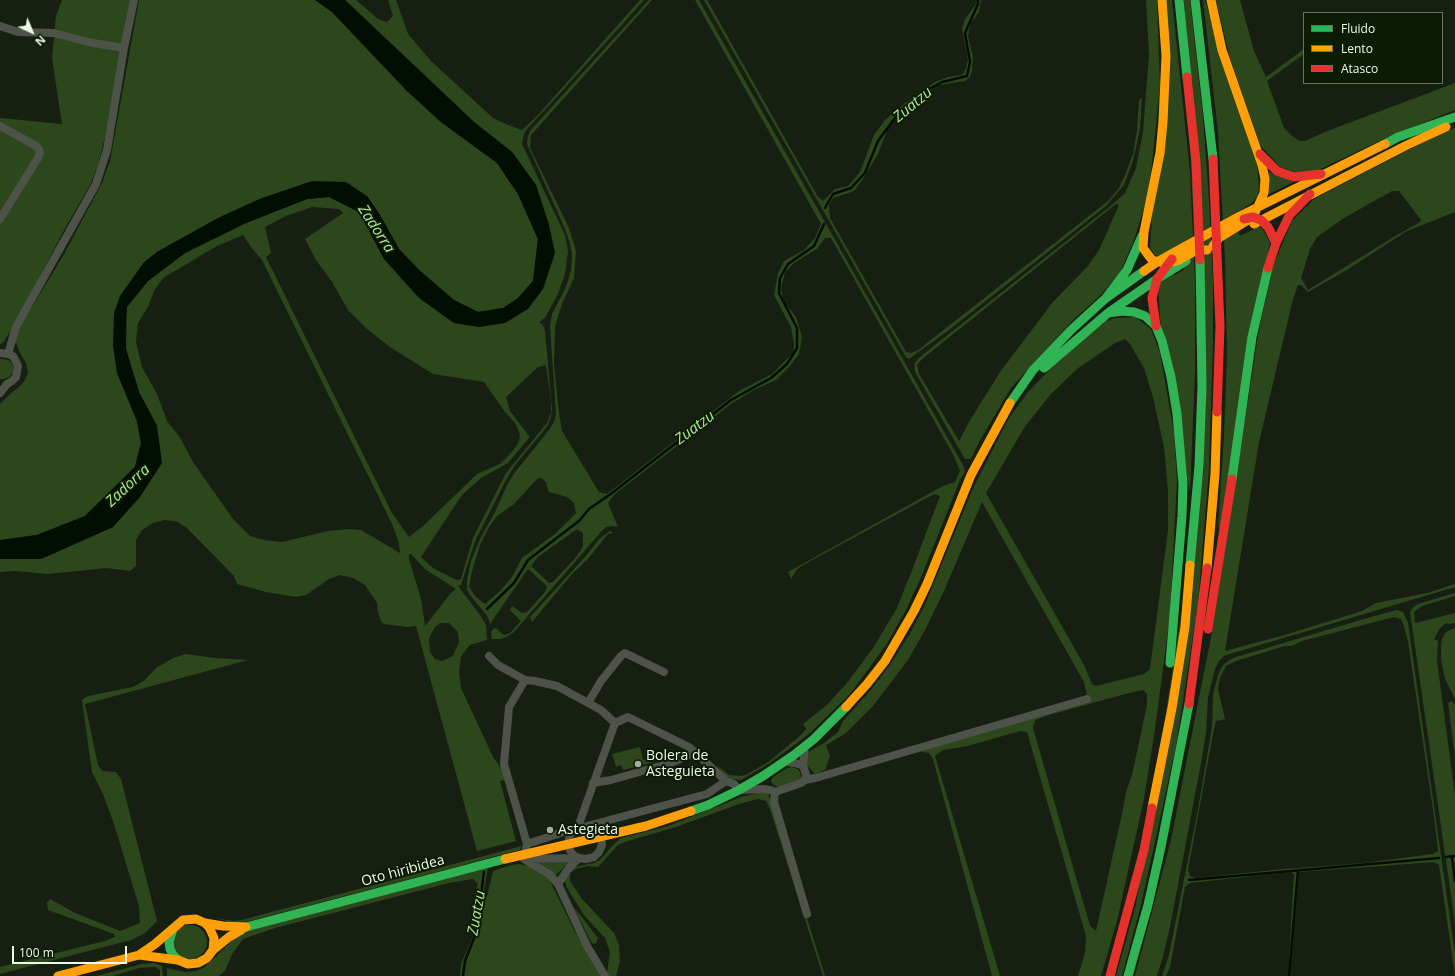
<!DOCTYPE html>
<style>
body{margin:0}
#map{position:relative;width:1455px;height:976px;overflow:hidden;background:#171f12;font-family:"Open Sans",sans-serif}
canvas{display:block}
.legend{position:absolute;left:1303px;top:12px;width:140px;height:72px;box-sizing:border-box;background:#0d1b05;border:1px solid #677360;margin:0;padding:5px 7px;list-style:none;font-size:12px;color:#eef8e9}
.legend li{display:flex;align-items:center;gap:8px;height:20px}
.legend b{width:20px;border:1px solid #677360}
.north{position:absolute;left:12px;top:12px;width:40px;height:40px;-webkit-text-stroke:3px #0d1b05;paint-order:stroke;rotate:136deg;font-size:11px;font-weight:700;line-height:16px;text-align:center;color:#eef8e9}
.north::after{content:'';display:block;margin:auto;width:14px;height:18px;background:#eef8e9;clip-path:polygon(50% 0,100% 100%,50% 72%,0 100%)}
.scale{position:absolute;left:12px;top:946px;width:115px;height:18px;box-sizing:border-box;border:2px solid #eef8e9;border-top:0;padding-left:5px;font-size:12px;line-height:14px;white-space:nowrap;color:#eef8e9;-webkit-text-stroke:3px #0d1b05;paint-order:stroke}
</style>
<div id="map">
<canvas width="1455" height="976"></canvas>
<ul class="legend">
<li><b style="height:5px;background:#30b455"></b>Fluido</li>
<li><b style="height:5px;background:#ff9f0a"></b>Lento</li>
<li><b style="height:5px;background:#e5322d"></b>Atasco</li>
</ul>
<div class="north">N</div>
<div class="scale">100 m</div>
</div>
<script>
const g = document.querySelector('canvas').getContext('2d');
g.lineJoin = 'round';
function paint(path, color) {
  g.fillStyle = color;
  g.fill(path, 'evenodd');
}
function poly(rows) {
  const path = new Path2D();
  for (const r of rows) {
    if (r.length === 3) {
      path.moveTo(r[0] + r[2], r[1]);
      path.arc(r[0], r[1], r[2], 0, 2 * Math.PI);
      continue;
    }
    path.moveTo(r[0], r[1]);
    for (let i = 2; i < r.length; i += 2) path.lineTo(r[i], r[i + 1]);
  }
  return path;
}
function strokePath(path, color, width, dash) {
  g.strokeStyle = color;
  g.lineWidth = width;
  g.lineCap = dash ? 'butt' : 'round';
  g.setLineDash(dash || []);
  g.stroke(path);
}
function label(font, color, halo, rows, align = 'center') {
  g.font = font + ' "Open Sans",sans-serif';
  g.lineWidth = 4;
  g.setLineDash([]);
  g.textBaseline = 'middle';
  g.strokeStyle = halo;
  g.fillStyle = color;
  for (const [text, x, y, turn = 0] of rows) {
    g.save();
    g.translate(x, y);
    g.rotate((+turn || 0) * Math.PI / 180);
    g.textAlign = isNaN(turn) ? turn : align;
    if (halo) g.strokeText(text, 0, 0);
    g.fillText(text, 0, 0);
    g.restore();
  }
}
const green = poly([
 [62,0,130,0,105,137,98,165,91,183,63,232,16,322,3,343,0,344,0,118,62,124,52,58,56,16],
 [139,0,315,0,332,12,407,91,441,122,497,163,518,194,538,239,533,281,518,298,503,308,478,312,454,300,419,270,399,249,380,215,367,196,262,198,218,218,157,252,120,296,117,373,137,421,141,443,135,467,85,516,37,535,0,540,0,404,11,393,19,387,25,380,28,373,26,363,20,353,15,340,15,335,63,256,102,183,110,161],
 [345,0,356,0,378,19,387,22,393,16,388,0,396,0,408,34,431,61,493,118,508,125,522,130,537,116,640,0,644,0,554,100,526,130,524,134,522,144,565,235,568,251,565,274,558,294,545,318,539,322,543,325,545,331,552,409,551,417,548,425,541,434,515,465,506,480,475,541,461,585,458,586,480,615,486,625,487,640,470,645,461,656,459,672,461,688,493,757,503,771,505,780,500,781,516,841,477,851,416,626,407,627,384,624,381,621,378,612,377,603,365,585,353,578,340,575,329,579,306,595,296,597,266,592,237,584,234,576,187,528,178,522,165,520,153,523,142,530,136,540,136,566,130,571,107,568,48,574,15,571,0,572,0,559,41,559,113,527,157,426,139,392,126,349,127,307,148,281,185,253,246,223,307,199,329,197,359,212,384,259,454,323,528,309,549,225,536,185,512,152,474,122],
 [312,207,339,209,343,213,305,239,316,260,332,282,348,310,367,329,390,347,433,374,484,382,505,412,515,423,520,434,519,442,511,453,500,464,477,474,423,526,409,537,392,513,266,257,271,253,265,227,286,216],
 [243,235,251,247,262,260,392,524,399,543,400,553,361,530,349,529,328,531,282,542,264,540,250,536,233,519,193,462,179,436,167,421,157,394,142,367,136,342,138,323,148,307,154,291,163,278,217,246],
 [546,365,551,400,551,413,547,423,506,473,473,538,461,579,456,580,433,568,421,557,462,495,481,478,508,463,529,438,529,436,510,411,506,397,538,367],
 [409,554,411,554,425,569,456,589,450,594,425,626,421,599,409,559],
 [440,623,449,623,458,632,459,642,453,656,442,661,435,659,430,652,429,638,435,627],
 [649,0,652,0,531,135,530,148,569,228,576,251,574,278,562,304,555,326,554,365,559,413,562,431,599,492,607,494,739,391,772,374,793,353,794,343,791,327,774,295,778,273,784,261,804,250,815,238,821,224,695,0,699,0,964,467,965,472,960,480,922,575,905,612,886,645,850,694,809,734,770,763,741,780,725,778,718,767,719,763,719,767,729,775,740,776,746,775,768,762,800,736,806,729,803,724,827,705,847,683,873,648,896,610,911,573,940,496,934,494,805,564,797,569,791,579,788,572,943,486,955,482,960,471,954,456,831,238,825,238,817,249,794,263,785,272,781,289,784,302,796,317,802,337,799,354,789,367,776,380,752,391,731,404,615,494,608,503,618,527,612,526,606,527,600,533,514,632,508,636,501,639,492,639,491,632,493,629,496,628,502,634,505,635,510,633,521,621,510,610,512,606,522,613,527,612,545,592,547,586,528,569,490,624,488,617,470,595,467,589,467,581,471,561,481,537,495,512,508,483,516,471,549,430,554,422,556,414,550,326,552,314,566,287,571,270,572,255,570,243,562,222,527,144,528,136,530,131],
 [541,478,546,482,549,492,567,497,574,503,576,513,555,534,522,558,512,577,500,591,485,604,476,597,469,587,472,571,480,545,489,527,497,516,514,504,537,479],
 [577,529,583,533,583,546,577,556,553,582,549,583,531,566,538,557],
 [704,0,707,0,818,197,823,201,835,189,848,186,860,172,874,135,885,120,905,103,935,82,948,77,962,75,966,69,968,60,962,28,965,19,976,4,977,0,981,0,979,12,970,24,968,37,973,56,972,71,970,77,965,81,938,85,906,109,888,128,878,154,863,179,854,191,833,198,829,205,830,218,906,352,911,353,918,350,1108,201,1119,188,1125,175,1133,154,1137,130,1139,100,1142,98,1140,129,1133,161,1124,185,1106,206,949,330,909,359,906,357],
 [1146,0,1157,0,1160,86,1149,193,1133,243,1120,272,1101,295,1073,320,1011,388,979,442,971,459,965,459,915,372,914,364,920,357,1113,204,1125,193,1136,168,1143,132,1149,55],
 [1116,204,1119,205,1099,250,1088,266,1053,302,1000,372,969,422,959,441,919,374,917,365,922,359],
 [1166,0,1172,0,1190,172,1195,282,1195,372,1190,492,1160,319,1158,284,1173,273,1175,275,1184,270,1178,246,1160,257,1155,255,1150,248],
 [1184,0,1190,0,1203,117,1209,200,1213,282,1213,343,1209,469,1198,604,1176,746,1141,905,1122,976,1116,976,1136,904,1204,469],
 [1203,0,1205,0,1257,165,1259,186,1258,196,1252,203,1234,214,1240,236,1258,227,1262,228,1270,242,1221,528,1218,527,1224,436,1227,354,1225,259,1218,132],
 [1216,0,1240,0,1254,51,1266,77,1304,49,1304,54,1267,81,1284,128,1291,135,1299,141,1305,141,1330,130,1455,83,1455,110,1390,136,1312,173,1295,172,1280,167,1260,145,1230,58],
 [1455,128,1455,212,1407,231,1345,271,1308,292,1301,285,1298,285,1293,299,1259,442,1225,651,1288,634,1362,611,1376,603,1427,593,1455,584,1455,587,1233,653,1224,656,1219,661,1215,669,1208,697,1206,732,1202,758,1170,927,1162,960,1157,976,1135,976,1171,840,1213,627,1259,329,1273,266,1292,221,1314,199,1441,133],
 [1392,191,1399,191,1421,220,1420,222,1392,238,1308,290,1301,278,1310,249,1317,237,1344,218],
 [1269,172,1294,182,1269,194],
 [1135,317,1151,329,1160,353,1174,433,1177,479,1170,616,1155,729,1144,799,1117,921,1101,976,1078,976,1085,953,1086,936,1027,732,1020,731,968,746,943,750,935,756,1000,976,992,976,933,759,929,753,919,751,1088,700,1084,682,982,502,944,591,925,630,908,660,873,706,846,733,826,745,830,756,825,770,815,774,805,763,808,752,824,743,838,732,843,721,870,691,890,665,909,635,924,607,974,486,1009,418,1028,392,1070,349,1106,321,1116,318],
 [1125,339,1130,344,1144,368,1153,397,1164,447,1168,491,1168,530,1150,669,1144,674,1096,686,1092,684,1084,665,986,493,1024,428,1050,395,1077,369,1115,343],
 [1143,690,1147,694,1147,705,1132,775,1126,792,1122,814,1096,931,1090,926,1033,728,1035,720,1049,715,1125,694],
 [0,359,4,359,10,361,13,366,13,372,9,377,4,379,0,379],
 [610,531,613,533,608,534,587,560,572,574,532,622,530,617,586,556,600,538],
 [1455,593,1455,596,1422,606,1414,612,1415,623,1455,613,1455,623,1449,624,1446,623,1440,628,1434,639,1438,641,1437,661,1455,795,1455,923,1410,612,1413,607,1418,604],
 [1397,610,1403,612,1408,623,1455,954,1455,976,1439,865,1434,862,1299,872,1290,976,1288,976,1294,874,1290,872,1190,883,1185,887,1170,967,1166,976,1162,976,1169,955,1198,809,1212,727,1213,694,1219,672,1224,664,1233,658,1371,617],
 [1394,617,1401,619,1404,626,1408,642,1434,816,1438,851,1433,854,1364,863,1284,869,1196,878,1190,876,1188,870,1213,734,1216,721,1225,719,1218,689,1220,678,1226,666,1236,661,1285,646,1292,646,1302,641],
 [1455,627,1455,699,1445,679,1441,660,1441,645,1442,639,1445,633],
 [186,654,215,658,248,660,85,704,98,765,102,771,116,772,121,779,157,921,145,933,131,940,0,974,0,967,105,941,115,937,114,934,48,910,47,903,50,899,75,913,120,931,140,923,139,906,114,824,103,794,92,772,82,700,88,696,133,687,145,680,156,668,173,658],
 [1452,701,1455,705,1455,757,1448,703],
 [640,747,643,760,652,757,654,762,623,770,621,765,616,767,612,754],
 [792,767,797,769,800,772,801,779,799,781,778,787,774,785,771,782,772,778,787,768],
 [765,791,768,793,825,976,823,976,770,809,766,801,758,799,739,804,676,827,628,841,618,845,598,867,588,866,576,869,570,873,570,881,582,899,614,933,619,945,620,961,616,976,609,976,607,973,610,952,605,938,584,915,567,888,564,879,574,867,594,863,600,860,615,843,621,838,668,826,741,797],
 [522,846,520,850,238,924,215,918,233,921,241,920],
 [572,861,564,867,555,876,549,869,538,863],
 [519,864,531,866,543,872,550,881,574,930,603,976,460,976,461,964,475,932,477,912,476,901,474,896,478,884,473,879,449,883,275,928,243,939,232,954,225,971,219,976,167,976,167,968,185,972,196,971,205,967,233,940,246,931,488,868,483,896,487,897,493,871,511,865],
 [573,906,598,938,596,943,593,944,589,938],
 [190,942,17],
 [154,963,162,966,163,976,160,976,160,970,155,967,139,968,112,976,96,976,142,964]
]);
const water = poly([
 [315,0,345,0,474,122,512,152,536,185,549,225,555,253,543,289,528,309,505,323,479,327,454,323,419,298,384,259,359,212,329,197,307,199,246,223,185,253,148,281,127,307,126,315,126,349,139,392,157,426,162,463,140,497,113,527,41,559,0,559,0,540,37,535,85,516,135,467,141,443,137,421,117,373,113,346,114,313,120,296,144,262,157,252,218,218,262,198,312,181,346,182,367,196,380,215,399,249,419,270,454,300,478,312,503,308,518,298,533,281,538,239,518,194,497,163,441,122,407,91,332,12]
]);
const stream = poly([
 [825,208,833,194,851,188,865,173,878,141,898,114,924,92,942,82,967,76,970,62,965,33,978,4,978,0],
 [487,609,514,583,528,560,579,521,589,509,612,493,731,400,771,378,787,364,797,348,797,328,779,293,780,278,788,264,814,246,824,224],
 [1446,857,1455,856],
 [1452,857,1455,881],
 [1189,880,1439,858],
 [463,976,465,961,476,933,484,872],
 [1289,976,1298,870]
]);
const street = poly([
 [0,26,18,32,54,33,93,43,124,48],
 [0,126,36,146,39,149,40,153,38,158,0,219],
 [0,353,8,354,13,356,18,366,16,377,12,381,7,384,0,393],
 [8,354,16,327,96,184,107,150,124,48,134,0],
 [489,656,498,665,525,680,535,681,557,686,601,710,615,723],
 [525,680,509,707,504,764,527,844,526,849],
 [588,703,601,681,621,656,625,653,664,672],
 [785,761,803,765],
 [805,780,819,777,1087,699],
 [593,783,611,780,671,763,695,752],
 [775,792,774,802,807,914],
 [587,826,707,794,726,781],
 [589,826,597,830,601,837,602,845,599,852,594,857,586,859,579,858,573,855,570,850,568,844,570,834,578,827,615,723,628,717,689,747,726,781,734,784,739,790,763,789,770,790,775,792,801,783,805,780,806,775,803,765,805,746],
 [527,844,576,828],
 [524,859,549,874,558,884,587,946,605,976],
 [526,859,579,858],
 [558,884,569,868,579,858]
]);
const fast = poly([
 [1179,0,1187,77],
 [1195,0,1213,159],
 [1385,144,1398,137,1455,117],
 [1106,298,1127,270,1142,236],
 [1108,313,1122,311,1134,312,1145,316,1156,326,1162,341,1171,377,1177,414,1183,484,1182,516,1170,663],
 [1044,368,1108,313,1157,279,1186,261],
 [1010,403,1033,370,1071,330,1106,298,1144,271],
 [1232,479,1252,337,1268,268],
 [1190,565,1199,466,1202,387,1200,260],
 [691,811,708,805,739,790,763,776,794,755,814,739,846,707],
 [173,929,169,942,170,949,173,955,178,960],
 [241,930,246,927,505,859],
 [1128,976,1148,905,1161,847,1189,704]
]);
const slow = poly([
 [1162,0,1166,56,1163,122,1160,153,1144,232,1143,248,1152,260,1163,263,1177,261,1197,250,1207,250],
 [1211,0,1222,50,1262,165,1265,179,1264,193,1253,217,1219,238,1213,246],
 [1254,224,1407,145,1446,127],
 [1144,271,1157,262,1240,216,1385,144],
 [1207,568,1215,474,1217,412],
 [846,707,867,684,885,661,914,611,927,584,971,475,1010,403],
 [1152,808,1172,708,1185,627,1190,565],
 [505,859,646,826,691,811],
 [205,923,209,927,214,938,213,950],
 [139,955,155,944,183,920,196,919,205,923,223,926,246,927],
 [58,976,139,955,178,960,188,964,198,963,207,958,213,950,229,937,241,930]
]);
const jam = poly([
 [1187,77,1196,162,1200,260],
 [1260,154,1277,171,1294,177,1321,174],
 [1213,159,1220,326,1217,412],
 [1244,219,1253,217,1261,220,1268,227,1276,243],
 [1268,268,1276,243,1289,216,1310,194],
 [1156,326,1152,298,1157,279,1172,259],
 [1208,629,1232,479],
 [1189,704,1207,568],
 [1110,976,1144,850,1152,808]
]);
const markers = [
 [638,764,4,"#a3ac9e"],
 [550,830,4,"#a3ac9e"]
];
const poiNames = [
 ["Bolera de",646,756],
 ["Asteguieta",646,772],
 ["Astegieta",558,830]
];
const streetNames = [
 ["Oto hiribidea",403,871,-15]
];
const waterNames = [
 ["Zuatzu",913,105,-40],
 ["Zadorra",376,229,57],
 ["Zuatzu",695,428,-37],
 ["Zadorra",128,486,-43],
 ["Zuatzu",477,913,-80]
];
paint(green, '#2d471c');
paint(water, '#020e02');
strokePath(stream, '#020e02', 2.5);
strokePath(street, '#4d5348', 8);
strokePath(fast, '#30b455', 9);
strokePath(slow, '#ff9f0a', 9);
strokePath(jam, '#e5322d', 9);
for (const [x, y, r, color] of markers) {
  const dot = new Path2D();
  dot.arc(x, y, r, 0, 2 * Math.PI);
  g.fillStyle = color;
  g.fill(dot);
  strokePath(dot, '#0d1b05', 1.5);
}
label('14px', '#eef8e9', '#0d1b05', poiNames, 'left');
label('14px', '#eef8e9', '#0d1b05', streetNames);
label('italic 15px', '#afe891', '#0d1b05', waterNames);
</script>
